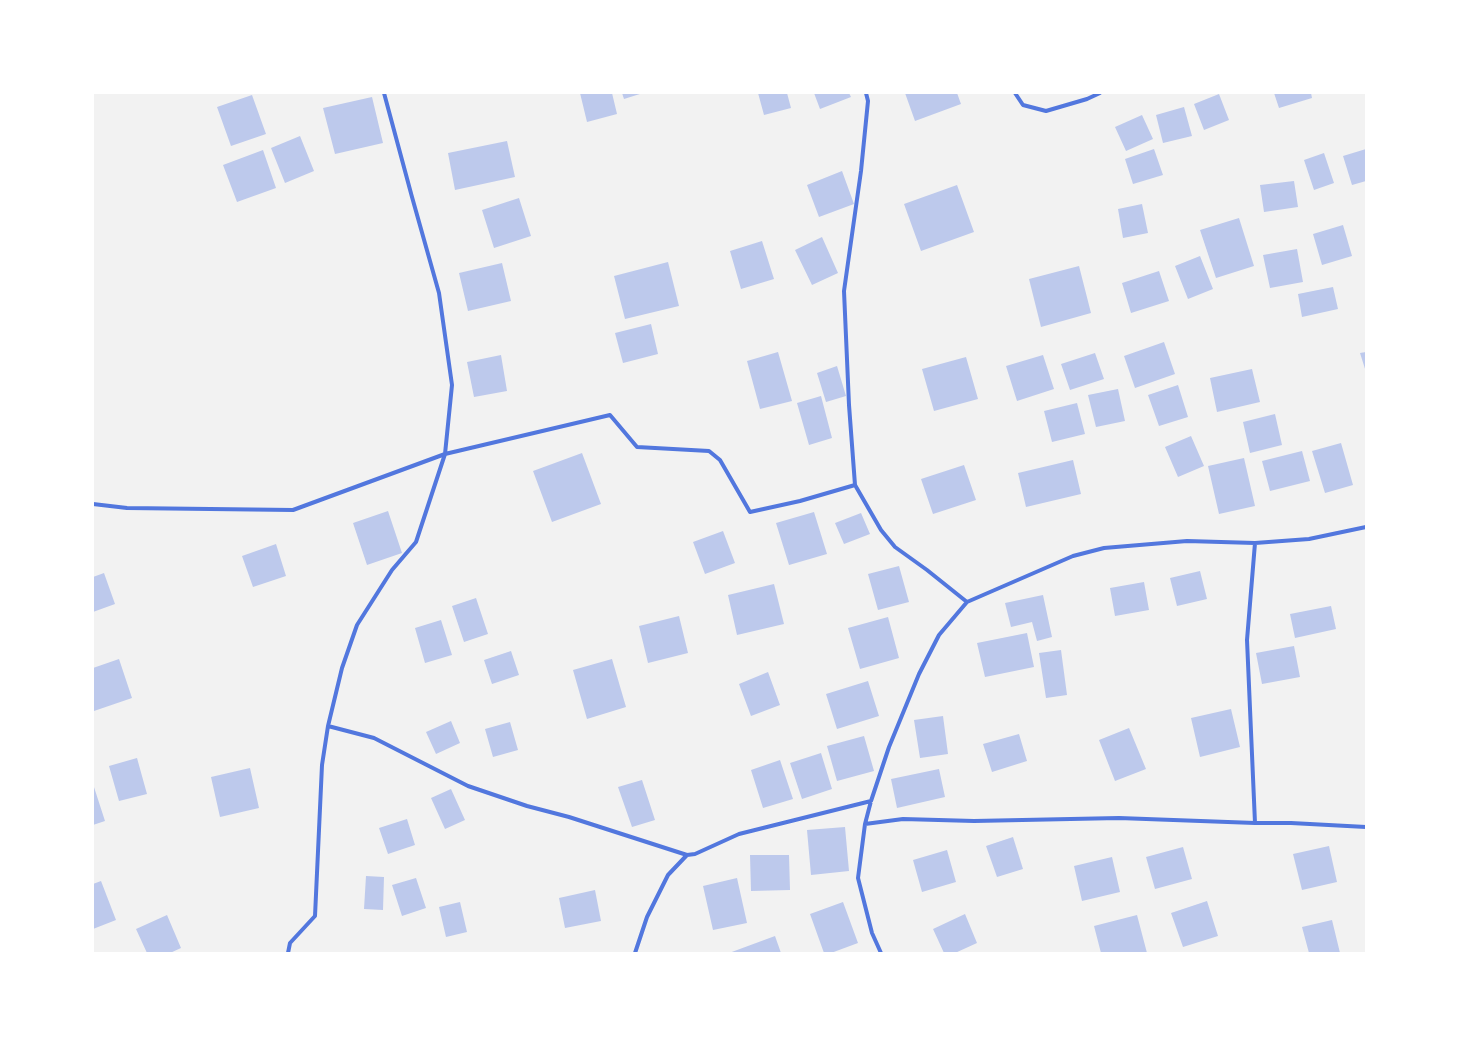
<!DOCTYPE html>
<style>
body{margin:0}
#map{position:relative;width:1459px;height:1046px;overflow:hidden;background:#f2f2f2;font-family:"Fira Sans",sans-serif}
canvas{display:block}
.frame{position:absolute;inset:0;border:94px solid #fff;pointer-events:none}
</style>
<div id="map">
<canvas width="1459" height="1046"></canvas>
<div class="frame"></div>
</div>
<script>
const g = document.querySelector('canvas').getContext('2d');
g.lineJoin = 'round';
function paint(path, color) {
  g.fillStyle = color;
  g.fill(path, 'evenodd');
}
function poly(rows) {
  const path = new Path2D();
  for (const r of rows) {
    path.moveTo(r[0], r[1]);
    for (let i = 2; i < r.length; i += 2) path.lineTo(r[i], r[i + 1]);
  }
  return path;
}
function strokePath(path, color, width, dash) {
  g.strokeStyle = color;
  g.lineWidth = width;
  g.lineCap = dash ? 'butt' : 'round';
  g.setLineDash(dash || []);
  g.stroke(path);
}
const building = poly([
 [580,93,612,93,617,114,587,122],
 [622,93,643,93,624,99],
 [758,93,787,93,791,108,764,115],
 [814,93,849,93,851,97,820,109],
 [905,93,957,93,961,104,915,121],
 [1274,93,1311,93,1312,98,1279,108],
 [1219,94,1229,120,1204,130,1194,104],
 [252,95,266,134,231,146,217,107],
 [372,97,383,143,335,154,323,108],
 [1184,107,1192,136,1163,143,1156,115],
 [1142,115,1153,139,1126,151,1115,127],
 [300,136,314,171,285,183,271,148],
 [507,141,515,177,455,190,448,153],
 [1154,149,1163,175,1133,184,1125,159],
 [1366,149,1366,181,1352,185,1343,156],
 [263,150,276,188,237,202,223,165],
 [1324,153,1334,183,1314,190,1304,160],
 [842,171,854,204,819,217,807,185],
 [1294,181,1298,207,1264,212,1260,185],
 [957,185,974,232,921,251,904,204],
 [519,198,531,236,494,248,482,210],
 [1142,204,1148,233,1123,238,1118,209],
 [1239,218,1254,266,1216,278,1200,230],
 [1343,225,1352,256,1322,265,1313,234],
 [822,237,838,273,812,285,795,250],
 [762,241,774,279,741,289,730,251],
 [1297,249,1303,282,1270,288,1263,255],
 [1200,256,1213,289,1188,299,1175,266],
 [668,262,679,306,625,319,614,276],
 [502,263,511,301,468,311,459,273],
 [1079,266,1091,313,1041,327,1029,279],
 [1159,271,1169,301,1131,313,1122,283],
 [1333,287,1338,309,1302,317,1298,294],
 [651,324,658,354,623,363,615,333],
 [1164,342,1175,374,1135,388,1124,356],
 [778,352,792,401,760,409,747,361],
 [1366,352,1366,372,1360,353],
 [1095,353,1104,379,1070,390,1061,364],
 [501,355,507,391,474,397,467,362],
 [1043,355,1054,389,1017,401,1006,366],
 [966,357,978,399,934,411,922,369],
 [837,366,846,396,826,402,817,373],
 [1252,369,1260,402,1217,412,1210,378],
 [1178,385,1188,417,1159,426,1148,395],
 [1118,389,1125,421,1096,427,1088,395],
 [821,396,832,438,809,445,797,403],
 [1077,403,1085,434,1052,442,1044,411],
 [1275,414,1282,445,1250,453,1243,422],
 [1191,436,1204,466,1178,477,1165,447],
 [1341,443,1353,485,1325,493,1312,451],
 [1302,451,1310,481,1270,491,1262,461],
 [582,453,601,504,552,522,533,471],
 [1244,458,1255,506,1219,514,1208,466],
 [1073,460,1081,494,1026,507,1018,473],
 [964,465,976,500,933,514,921,479],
 [388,511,402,553,367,565,353,523],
 [814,512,827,554,789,565,776,523],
 [861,513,870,534,844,544,835,523],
 [723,531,735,563,705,574,693,542],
 [276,544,286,576,253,587,242,556],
 [899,566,909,602,878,610,868,574],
 [1200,571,1207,599,1177,606,1170,578],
 [104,573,115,604,93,612,93,577],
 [1144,582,1149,610,1115,616,1110,588],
 [774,584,784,624,737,635,728,595],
 [1043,595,1052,637,1037,641,1032,622,1011,627,1005,603],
 [476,598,488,634,464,642,452,606],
 [1331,606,1336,629,1295,638,1290,614],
 [679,616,688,653,648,663,639,626],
 [888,617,899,658,860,669,848,628],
 [441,620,452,655,425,663,415,628],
 [1027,633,1034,667,985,677,977,643],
 [1294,646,1300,677,1262,684,1256,653],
 [1061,650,1067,695,1046,698,1039,653],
 [511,651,519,675,492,684,484,660],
 [119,659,132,698,94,711,93,668],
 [612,659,626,707,587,719,573,670],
 [768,672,780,705,751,716,739,684],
 [868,681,879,716,837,729,826,694],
 [1231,709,1240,747,1200,757,1191,718],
 [943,716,948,754,920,758,914,720],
 [451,721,460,743,436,754,426,732],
 [510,722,518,750,493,757,485,729],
 [1129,728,1146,769,1115,781,1099,740],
 [1019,734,1027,761,992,772,983,744],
 [864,736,874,771,837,781,827,746],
 [821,753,832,789,802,799,790,763],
 [137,758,147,794,119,801,109,766],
 [780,760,793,799,763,808,751,770],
 [250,768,259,808,220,817,211,777],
 [939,769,945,797,897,808,891,779],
 [642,780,655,820,632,827,618,787],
 [93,784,105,821,93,825],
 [451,789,465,820,445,829,431,798],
 [407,819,415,845,388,854,379,828],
 [845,827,849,871,811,875,807,830],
 [1013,837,1023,869,997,877,986,846],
 [1329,846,1337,882,1302,890,1293,854],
 [1183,847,1192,879,1155,889,1146,857],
 [947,850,956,882,922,892,913,860],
 [750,855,789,855,790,890,751,891],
 [1112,857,1120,892,1082,901,1074,866],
 [366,876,384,877,383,910,364,909],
 [416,878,426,908,402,916,392,885],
 [737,878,747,923,713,930,703,886],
 [101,881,116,920,93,929,93,884],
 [595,890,601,921,565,928,559,898],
 [1207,901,1218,936,1183,947,1171,913],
 [460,902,467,932,446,937,439,907],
 [843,902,858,943,831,953,824,953,810,914],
 [965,914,977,943,955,953,944,953,933,929],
 [167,915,181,948,170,953,147,953,136,929],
 [1137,915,1147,953,1101,953,1094,926],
 [1332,920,1340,953,1309,953,1302,927],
 [775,936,781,953,729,953]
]);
const minor = poly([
 [866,93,868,101,861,171,844,291,849,405,855,485,881,530,895,547,927,570,967,602,1073,556,1104,548,1187,541,1255,543,1309,539,1366,527],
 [1015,93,1023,105,1046,111,1087,99,1100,93],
 [93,504,127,508,293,510,445,454,610,415,637,447,709,451,720,460,750,512,800,501,855,485],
 [328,726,374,738,468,786,527,806,569,817,687,855],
 [1255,823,1247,640,1255,543],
 [865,824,903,819,974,821,1119,818,1255,823,1291,823,1366,827],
 [288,953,290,943,315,916,322,765,328,726,342,668,357,625,392,570,416,542,445,454,452,385,439,293,412,197,384,93],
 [635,953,647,917,668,875,687,855,695,854,739,834,871,801],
 [881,953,872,933,858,878,865,824,871,801,889,747,919,674,939,635,967,602]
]);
paint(building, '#bdc9ec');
strokePath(minor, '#5277de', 4);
</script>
